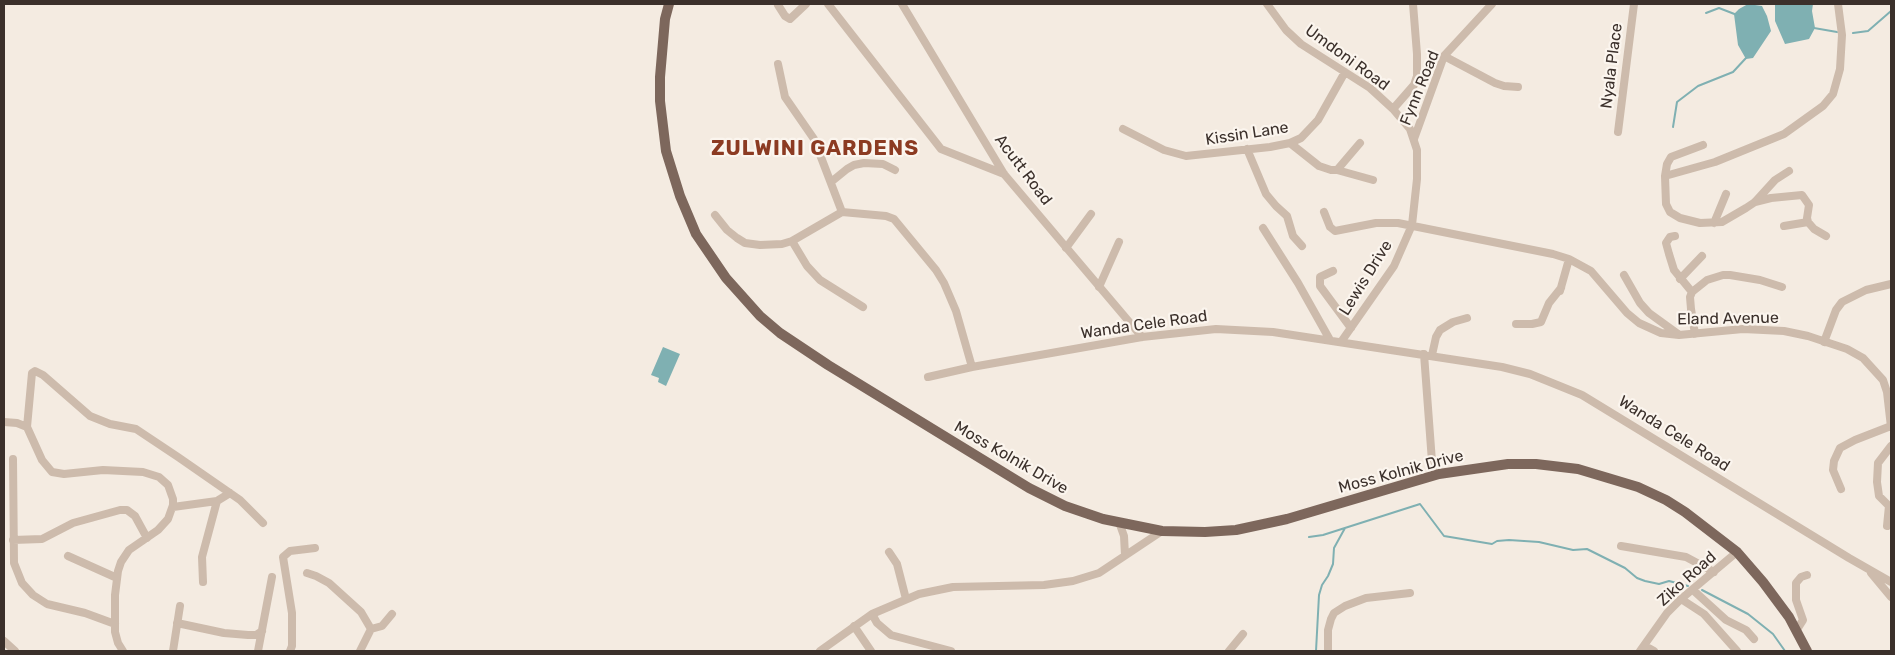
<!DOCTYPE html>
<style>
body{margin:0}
#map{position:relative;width:1895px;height:655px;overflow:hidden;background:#f4ebe1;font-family:Rubik,sans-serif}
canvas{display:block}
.frame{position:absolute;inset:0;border:5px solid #3b302b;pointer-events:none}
</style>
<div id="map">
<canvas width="1895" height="655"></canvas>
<div class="frame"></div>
</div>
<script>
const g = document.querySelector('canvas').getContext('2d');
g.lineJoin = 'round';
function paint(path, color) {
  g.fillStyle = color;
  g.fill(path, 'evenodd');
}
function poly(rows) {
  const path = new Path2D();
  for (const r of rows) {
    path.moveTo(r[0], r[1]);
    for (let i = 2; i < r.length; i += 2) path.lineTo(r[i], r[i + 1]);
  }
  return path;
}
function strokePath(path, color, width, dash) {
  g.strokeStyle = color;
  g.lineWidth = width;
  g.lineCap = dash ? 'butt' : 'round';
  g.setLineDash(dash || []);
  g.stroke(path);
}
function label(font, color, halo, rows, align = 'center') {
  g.font = font + ' Rubik,sans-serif';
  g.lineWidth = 4.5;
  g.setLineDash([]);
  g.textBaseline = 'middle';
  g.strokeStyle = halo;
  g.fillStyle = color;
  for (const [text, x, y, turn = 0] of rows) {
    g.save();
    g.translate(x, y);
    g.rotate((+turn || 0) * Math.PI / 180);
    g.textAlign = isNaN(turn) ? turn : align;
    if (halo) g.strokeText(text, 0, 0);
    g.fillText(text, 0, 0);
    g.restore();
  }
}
const water = poly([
 [1748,4,1762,6,1767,16,1771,31,1753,58,1746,59,1738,45,1734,14,1739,9],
 [1775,4,1813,4,1812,11,1815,28,1809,39,1785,44,1775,21],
 [663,347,680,354,666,386,658,382,659,378,651,375]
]);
const stream = poly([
 [1706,13,1719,8,1737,15],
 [1814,28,1837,32],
 [1853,33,1868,31,1891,11],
 [1673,127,1677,102,1698,86,1733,72,1746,58],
 [1309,537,1323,535,1420,504,1444,536,1492,544,1497,541,1509,540,1539,542,1573,550,1587,549,1625,568,1637,578,1645,581,1659,584,1669,581,1688,586],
 [1702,590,1748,614,1773,634,1785,651],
 [1316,651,1319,595,1322,585,1328,576,1333,564,1334,548,1345,528]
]);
const minor = poly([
 [828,4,941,149,1004,174],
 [902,4,1004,174,1142,337],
 [1267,4,1286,30,1301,44,1370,88,1393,109,1410,129,1417,150,1417,179,1412,225,1394,266,1341,342],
 [778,5,785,16,790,19,806,4],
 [1444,56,1495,83,1504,86,1518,87],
 [778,64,785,97,814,139,842,212],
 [1393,109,1414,85,1417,76,1417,54,1413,4],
 [1123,129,1164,150,1186,156,1270,147,1290,143,1301,138,1318,120,1345,72],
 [1618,132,1634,4],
 [1414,139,1444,56,1492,4],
 [1290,143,1319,166,1331,170,1337,170,1360,143],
 [1247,149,1266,194,1276,206,1287,216,1293,236,1302,246],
 [1337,170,1373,180],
 [1789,171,1775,180,1755,202,1746,208,1722,222,1700,223,1680,218,1670,212,1666,204,1665,176,1715,162,1784,134,1823,106,1833,94,1840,69,1842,35,1838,4],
 [1665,176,1667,164,1671,157,1703,145],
 [831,182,847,169,854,165,864,163,883,164,895,170],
 [1755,202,1771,198,1802,195,1809,205,1807,218,1808,222,1814,229,1826,236],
 [1324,212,1330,227,1335,231,1376,223,1398,223,1553,254,1569,259,1591,271,1627,313,1639,323,1661,333,1679,335,1743,329,1784,331,1808,336,1847,349,1863,358,1883,380,1887,392,1891,427],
 [715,215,727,230,737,238,745,243,760,245,782,244,792,241,842,212,886,216,894,219,936,270,944,283,956,311,972,367],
 [1714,223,1726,194],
 [1784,226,1808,222],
 [1263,228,1298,283,1330,340],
 [1675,236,1670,237,1666,243,1669,254,1674,270,1692,292],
 [792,241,807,266,820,280,863,307],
 [1066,248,1091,214],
 [1333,271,1320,277,1320,286,1351,328],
 [1624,275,1640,303,1649,313,1678,334],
 [1680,279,1702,256],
 [1099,287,1119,242],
 [1560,291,1569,259],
 [1516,324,1532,324,1541,322,1549,303,1561,288],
 [1695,334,1691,309,1690,297,1692,292,1707,280,1723,275,1730,275,1760,280,1782,287],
 [1824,342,1836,310,1842,302,1866,290,1891,284],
 [1424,354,1433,475],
 [1432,355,1436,337,1440,330,1453,322,1467,318],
 [928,377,972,367,1142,337,1216,329,1273,332,1502,367,1530,374,1582,395,1849,558,1891,582],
 [4,422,17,423,27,427,42,460,52,472,64,474,103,470,143,472,159,477,168,485,173,499,173,505,168,519,158,530,129,550,121,562,118,571,115,595,115,632,118,643,123,651],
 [27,427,32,373,35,371,43,375,90,416,110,424,136,429,178,457,240,500,263,523],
 [13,459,14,563,22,583,33,595,47,604,85,613,115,624],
 [1841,489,1833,470,1834,461,1840,448,1855,440,1891,426],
 [173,507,217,501,230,493],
 [1119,522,1124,536,1125,555],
 [1887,526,1889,506,1879,496,1877,482,1878,463,1891,446],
 [13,540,42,539,73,523,120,510,127,510,135,516,147,538],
 [1621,546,1686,557,1714,572],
 [889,552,897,564,906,599],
 [68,556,117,578],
 [307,573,316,576,329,583,361,612,371,629,360,651],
 [1871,573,1891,597],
 [203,582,202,557,217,501],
 [1693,590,1726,620,1746,630,1754,639],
 [1681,599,1704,614,1737,651],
 [872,614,877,623,891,635,951,651],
 [177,623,224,633,248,635,256,635,262,631],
 [854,626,871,651],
 [371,629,382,626,392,614],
 [1796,631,1803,620,1796,600,1796,583,1801,577,1807,575],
 [4,641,15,651],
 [1645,646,1654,651],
 [173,651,180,606],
 [258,651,272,577],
 [290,651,292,646,292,613,283,557,290,551,315,548],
 [820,651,872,614,919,594,953,587,1044,585,1073,581,1099,573,1162,531],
 [1229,651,1243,634],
 [1328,651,1328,630,1331,619,1334,613,1345,606,1366,598,1410,593],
 [1640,651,1667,613,1681,599,1737,552]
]);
const major = poly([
 [669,4,665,19,660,77,660,101,666,151,680,196,696,234,726,278,760,316,780,333,828,365,1029,488,1065,506,1103,519,1162,531,1205,532,1236,530,1287,519,1439,474,1508,464,1536,464,1578,469,1638,487,1666,500,1685,512,1737,552,1763,582,1789,617,1807,651]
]);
const streetNames = [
 ["Umdoni Road",1347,58,36],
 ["Nyala Place",1612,66,-83],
 ["Fynn Road",1420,88,-68],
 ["Kissin Lane",1247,134,-9],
 ["Acutt Road",1023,170,53],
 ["Lewis Drive",1366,278,-58],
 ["Eland Avenue",1728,319,-1],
 ["Wanda Cele Road",1144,325,-8],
 ["Wanda Cele Road",1674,434,32],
 ["Moss Kolnik Drive",1011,458,30],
 ["Moss Kolnik Drive",1401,472,-15],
 ["Ziko Road",1687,579,-42]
];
const districtNames = [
 ["ZULWINI GARDENS",815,149]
];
paint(water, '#7fb0b2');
strokePath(stream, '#7fb0b2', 2);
strokePath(minor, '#cdbbac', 8);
strokePath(major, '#7d675c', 10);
label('16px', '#3b302b', '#fbf5ee', streetNames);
g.letterSpacing = '1px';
label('bold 21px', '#8c3b22', '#fbf5ee', districtNames);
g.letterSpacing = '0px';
</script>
